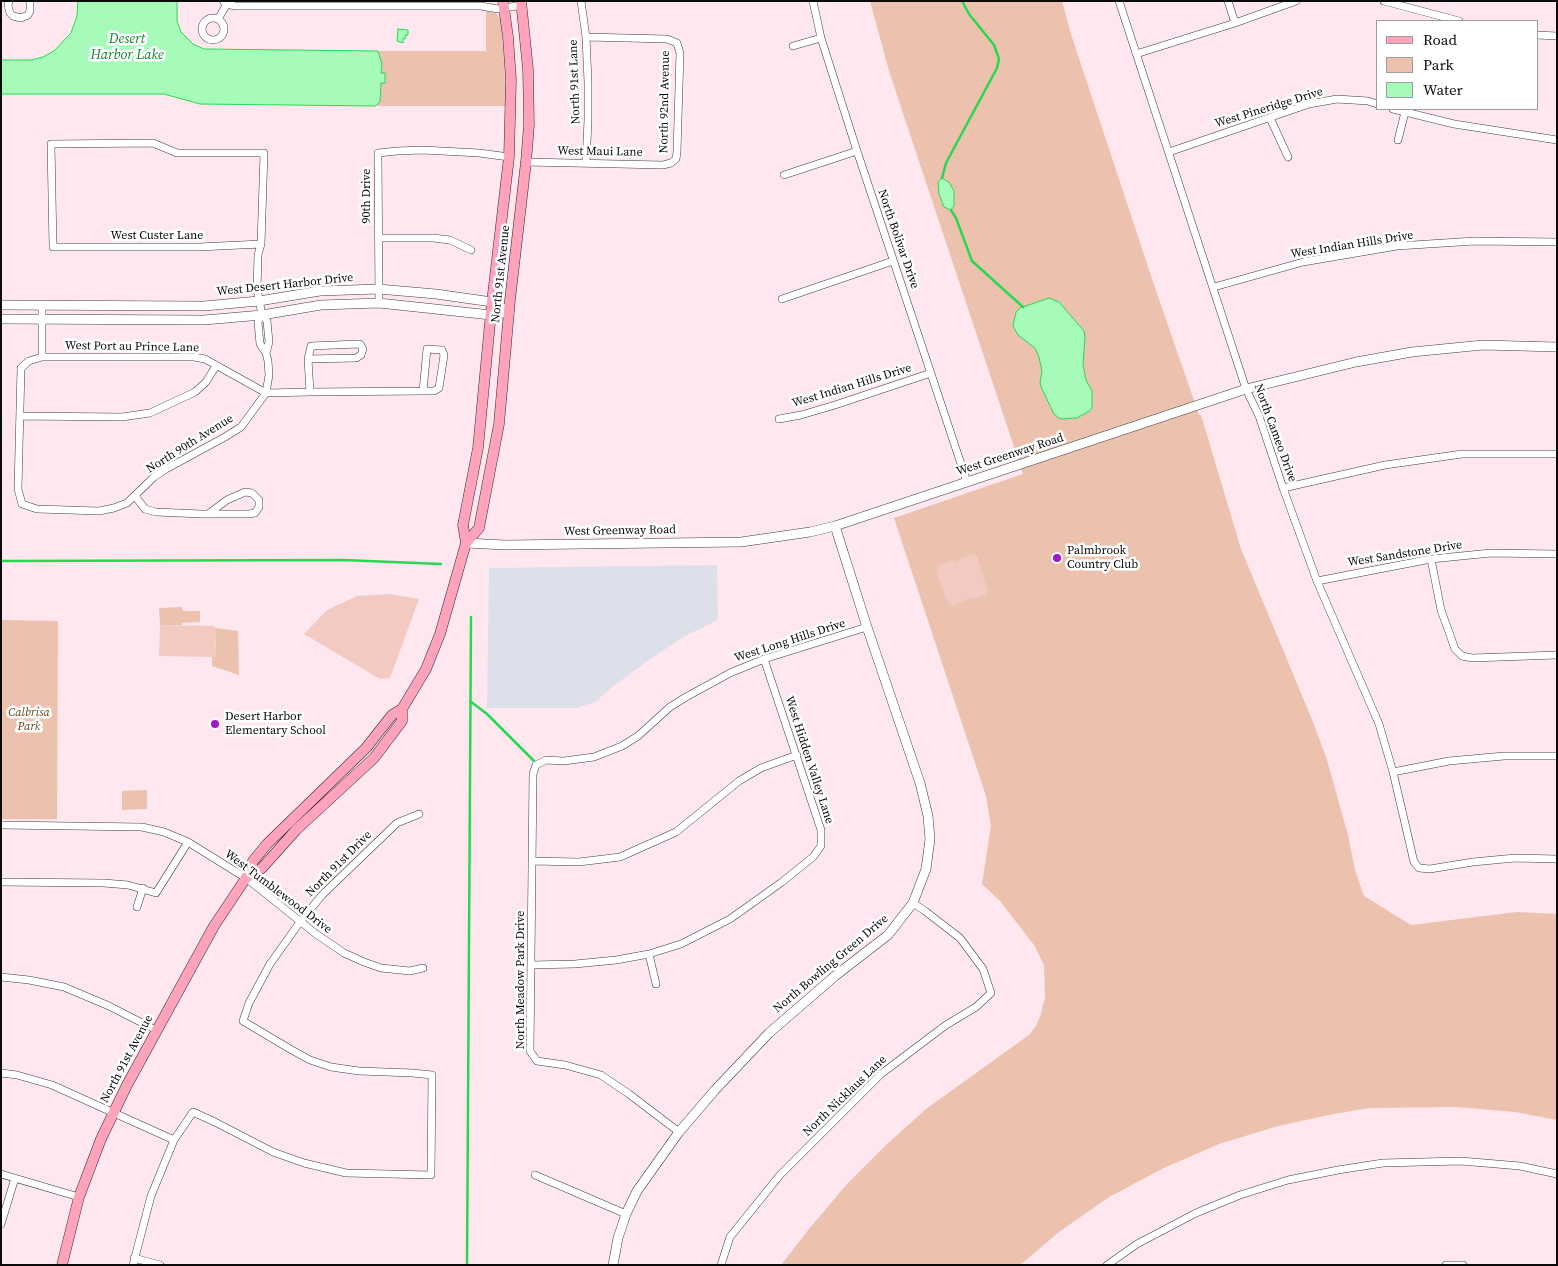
<!DOCTYPE html>
<style>
body{margin:0}
#map{position:relative;width:1558px;height:1266px;overflow:hidden;background:#ffe7f0;font-family:"Source Serif 4",serif}
canvas{display:block}
.frame{position:absolute;inset:0;border:2px solid #0a0a0a;pointer-events:none}
.legend{position:absolute;left:1376px;top:20px;width:162px;height:90px;box-sizing:border-box;background:#fff;border:1px solid #9d9d9d;margin:0;padding:6px 9px;list-style:none;font-size:15px;color:#0a0a0a}
.legend li{display:flex;align-items:center;gap:10px;height:25px}
.legend b{width:25px;border:1px solid #9d9d9d}
</style>
<div id="map">
<canvas width="1558" height="1266"></canvas>
<div class="frame"></div>
<ul class="legend">
<li><b style="height:6px;background:#ffa2bb"></b>Road</li>
<li><b style="height:14px;background:#ecc2ae"></b>Park</li>
<li><b style="height:14px;background:#a7fbb9"></b>Water</li>
</ul>
</div>
<script>
const g = document.querySelector('canvas').getContext('2d');
g.lineJoin = 'round';
function paint(path, color) {
  g.fillStyle = color;
  g.fill(path, 'evenodd');
}
function poly(rows) {
  const path = new Path2D();
  for (const r of rows) {
    if (r.length === 3) {
      path.moveTo(r[0] + r[2], r[1]);
      path.arc(r[0], r[1], r[2], 0, 2 * Math.PI);
      continue;
    }
    path.moveTo(r[0], r[1]);
    for (let i = 2; i < r.length; i += 2) path.lineTo(r[i], r[i + 1]);
  }
  return path;
}
function strokePath(path, color, width, dash) {
  g.strokeStyle = color;
  g.lineWidth = width;
  g.lineCap = dash ? 'butt' : 'round';
  g.setLineDash(dash || []);
  g.stroke(path);
}
function label(font, color, halo, rows, align = 'center') {
  g.font = font + ' "Source Serif 4",serif';
  g.lineWidth = 5;
  g.setLineDash([]);
  g.textBaseline = 'middle';
  g.strokeStyle = halo;
  g.fillStyle = color;
  for (const [text, x, y, turn = 0] of rows) {
    g.save();
    g.translate(x, y);
    g.rotate((+turn || 0) * Math.PI / 180);
    g.textAlign = isNaN(turn) ? turn : align;
    if (halo) g.strokeText(text, 0, 0);
    g.fillText(text, 0, 0);
    g.restore();
  }
}
const industrial = poly([
 [717,565,718,620,685,636,646,662,611,688,595,702,576,708,487,708,489,568]
]);
const green = poly([
 [870,1,1062,1,1071,34,1153,282,1199,415,1201,415,1241,549,1313,722,1327,760,1348,835,1355,870,1364,896,1411,925,1517,912,1557,914,1557,1120,1515,1112,1457,1107,1369,1108,1334,1114,1278,1126,1219,1144,1164,1168,1109,1197,1059,1232,1020,1265,781,1265,809,1229,847,1184,887,1144,926,1109,1029,1035,1036,1026,1041,1014,1045,997,1044,965,1034,945,1000,901,982,884,991,826,986,796,894,518,1023,474,889,71],
 [486,11,496,13,501,20,507,106,376,106,380,102,381,83,385,82,385,74,381,73,382,64,378,51,486,51],
 [182,607,183,611,200,611,200,622,182,623,182,625,160,625,159,608],
 [1,620,58,621,57,819,1,819],
 [215,628,238,631,239,675,212,666,212,657,216,657],
 [147,790,147,809,122,810,122,791]
]);
const pitch = poly([
 [973,554,977,556,988,591,986,595,972,599,968,598,966,601,952,606,948,603,936,571,939,565,953,560,957,562,960,558],
 [389,594,419,599,390,678,380,679,304,634,327,610,357,596],
 [160,625,215,626,216,657,159,656]
]);
const water = poly([
 [78,1,177,1,177,21,181,32,193,44,204,49,378,51,382,64,381,73,385,73,385,83,381,83,380,102,375,106,200,104,164,94,1,94,1,60,31,60,43,57,54,51,71,33,77,16,78,1],
 [398,29,408,30,408,35,405,35,406,37,405,39,403,38,403,43,397,41,398,29],
 [942,178,949,182,954,191,954,206,951,210,944,207,939,194,938,182,942,178],
 [1049,298,1059,302,1084,331,1085,337,1083,365,1086,380,1092,391,1092,407,1091,410,1077,418,1063,419,1059,418,1054,414,1042,389,1040,383,1042,371,1039,357,1035,348,1018,335,1013,326,1016,312,1020,308,1049,298]
]);
const stream = poly([
 [942,178,946,163,997,68,999,59,994,45,969,14,962,1],
 [951,210,956,218,972,261,1023,307],
 [1,561,343,560,441,564],
 [470,701,487,714,534,761],
 [467,1265,471,617]
]);
const minor = poly([
 [9,1,8,6,10,13,13,16,21,18,28,15,30,11,30,1],
 [581,1,586,37,588,82,588,120,586,163],
 [813,1,821,38,857,151,967,482],
 [1119,1,1246,389,1259,416,1283,488,1317,581,1379,724,1393,772,1414,862,1419,868,1430,869,1473,862,1515,858,1557,859],
 [1228,1,1235,23],
 [1384,1,1459,21],
 [227,4,235,6,481,6,498,9,522,5],
 [213,29,11],
 [218,19,227,4,224,2],
 [1537,35,1557,36],
 [793,46,821,38],
 [1136,54,1235,23,1296,1],
 [1393,109,1454,124,1557,140],
 [1270,118,1288,157],
 [1398,140,1405,112],
 [1169,152,1309,104,1337,99,1368,101,1377,104],
 [526,162,663,165,671,163,676,159,677,152,680,53,677,43,667,39,586,37],
 [784,175,857,151],
 [378,238,433,238,450,240,471,250],
 [261,244,199,247,53,247,51,144,153,143,177,153,264,153,261,244,258,255,257,289,262,315,267,321,269,342,266,353],
 [1214,287,1303,262,1397,246,1475,241,1557,242],
 [782,299,893,261],
 [379,303,378,153,397,151,423,150,479,153,509,157],
 [42,305,42,357],
 [262,315,258,322,260,344,266,353,268,361,269,375,266,393,241,427,225,437,166,469,154,477,127,503,114,508,99,511,37,509,22,504,18,489,21,368,29,361,42,357,194,357,205,359,266,393,310,392,423,391,434,391,439,388,444,355,442,350,427,349,423,391],
 [308,359,356,358,361,355,363,349,360,344,358,344,311,346,308,359,310,392],
 [20,416,122,417,150,413,195,392,206,382,216,366],
 [779,419,801,415,835,405,931,373],
 [1283,488,1385,465,1462,454,1557,454],
 [135,496,145,509,156,512,202,514,249,514,255,513,259,507,259,500,252,493,245,492,227,500,208,514],
 [1431,559,1441,610,1455,649,1462,656,1472,658,1557,655],
 [1317,581,1431,559,1491,553,1557,554],
 [1393,772,1449,761,1504,756,1557,756],
 [1,825,142,827,164,832,188,842,246,878,316,934,344,953,364,962,381,968,410,971,423,968],
 [533,861,579,862,620,857,676,832,739,781,761,768,797,755],
 [1,882,104,883,128,885,156,893,188,842],
 [137,907,143,888],
 [649,954,656,984],
 [531,965,575,964,616,960,649,954,681,944,730,919,782,882,813,857,821,846,821,830,764,659],
 [1,977,29,980,64,987,109,1006,156,1030],
 [1,1073,17,1075,52,1085,174,1140],
 [679,1132,629,1094,601,1075,565,1065,537,1061,530,1051,533,774,536,765,546,760,564,761,594,757,622,746,638,736,670,707,686,697,730,673,764,659,867,627],
 [1,1174,79,1197],
 [535,1175,626,1214],
 [1,1224,15,1178],
 [134,1258,160,1265],
 [133,1265,151,1196,174,1140,193,1112,215,1122,273,1152,304,1163,346,1173,431,1175,432,1075,413,1073,359,1071,331,1067,310,1060,290,1049,243,1021,249,1003,270,964,300,922,322,895,397,823,419,814],
 [721,1265,730,1237,780,1175,881,1074,946,1025,976,1007,991,993,983,969,960,938,925,911,913,903],
 [1107,1265,1137,1244,1196,1213,1240,1195,1288,1180,1338,1170,1383,1163,1461,1161,1520,1166,1557,1174],
 [1446,1265,1463,1265]
]);
const tertiary = poly([
 [1,305,204,306,259,301,320,291,378,289,436,294,492,302,509,312],
 [1,319,204,320,262,315,321,305,379,303,491,315,509,312],
 [466,543,505,545,741,542,810,532,835,526,1246,389,1356,362,1412,352,1483,345,1557,347],
 [613,1265,618,1238,626,1214,637,1191,679,1132,715,1090,769,1033,835,976,888,935,913,903,926,869,930,839,928,816,920,783,867,627,835,526]
]);
const secondary = poly([
 [466,543,479,528,499,424,510,300,526,162,529,125,528,69,521,1],
 [246,878,262,868,296,830,374,758,402,721,402,709],
 [62,1265,79,1197,101,1139,127,1085,214,926,246,878,253,861,267,844,366,748,392,715,402,709,426,669,440,634,466,543,463,525,478,448,492,302,509,157,511,80,508,37,503,1]
]);
const markers = [
 [1057,558,5,"#a118c4"],
 [215,724,5,"#a118c4"]
];
const streetNames = [
 ["North 91st Lane",575,82,-92],
 ["North 92nd Avenue",665,102,-89],
 ["West Pineridge Drive",1269,108,-17],
 ["West Maui Lane",600,152,1],
 ["90th Drive",367,196,-90],
 ["West Custer Lane",157,236],
 ["North Bolivar Drive",898,239,71],
 ["West Indian Hills Drive",1352,245,-9],
 ["North 91st Avenue",501,274,-84],
 ["West Desert Harbor Drive",285,285,-6],
 ["West Port au Prince Lane",132,347,1],
 ["West Indian Hills Drive",852,386,-17],
 ["North Cameo Drive",1275,433,70],
 ["North 90th Avenue",190,444,-32],
 ["West Greenway Road",1010,455,-18],
 ["West Greenway Road",620,531,-1],
 ["West Sandstone Drive",1405,554,-9],
 ["West Long Hills Drive",790,641,-18],
 ["West Hidden Valley Lane",809,760,72],
 ["North 91st Drive",339,864,-45],
 ["West Tumblewood Drive",278,892,37],
 ["North Bowling Green Drive",831,964,-40],
 ["North Meadow Park Drive",521,980,-90],
 ["North 91st Avenue",127,1059,-62],
 ["North Nicklaus Lane",845,1096,-44]
];
const poiNames = [
 ["Palmbrook",1067,551],
 ["Country Club",1067,565],
 ["Desert Harbor",225,717],
 ["Elementary School",225,731]
];
const parkNames = [
 ["Calbrisa",29,713],
 ["Park",29,727]
];
const waterNames = [
 ["Desert",127,39],
 ["Harbor Lake",127,55]
];
paint(industrial, '#dde0eb');
paint(green, '#ecc2ae');
paint(pitch, '#f2cac1');
paint(water, '#a7fbb9');
strokePath(water, '#28d853', 1);
strokePath(stream, '#28d853', 2.5);
strokePath(minor, '#3d3d3d', 8);
strokePath(tertiary, '#3d3d3d', 10);
strokePath(secondary, '#2c2c2c', 11);
strokePath(minor, '#fff', 7);
strokePath(tertiary, '#fff', 9);
strokePath(secondary, '#ffa2bb', 10);
for (const [x, y, r, color] of markers) {
  const dot = new Path2D();
  dot.arc(x, y, r, 0, 2 * Math.PI);
  g.fillStyle = color;
  g.fill(dot);
  strokePath(dot, '#fff', 2);
}
label('12px', '#0a0a0a', '#fff', streetNames);
label('12px', '#0a0a0a', '#fff', poiNames, 'left');
label('italic 12px', '#664917', '#fff', parkNames);
label('italic 14px', '#0c872f', '#fff', waterNames);
</script>
